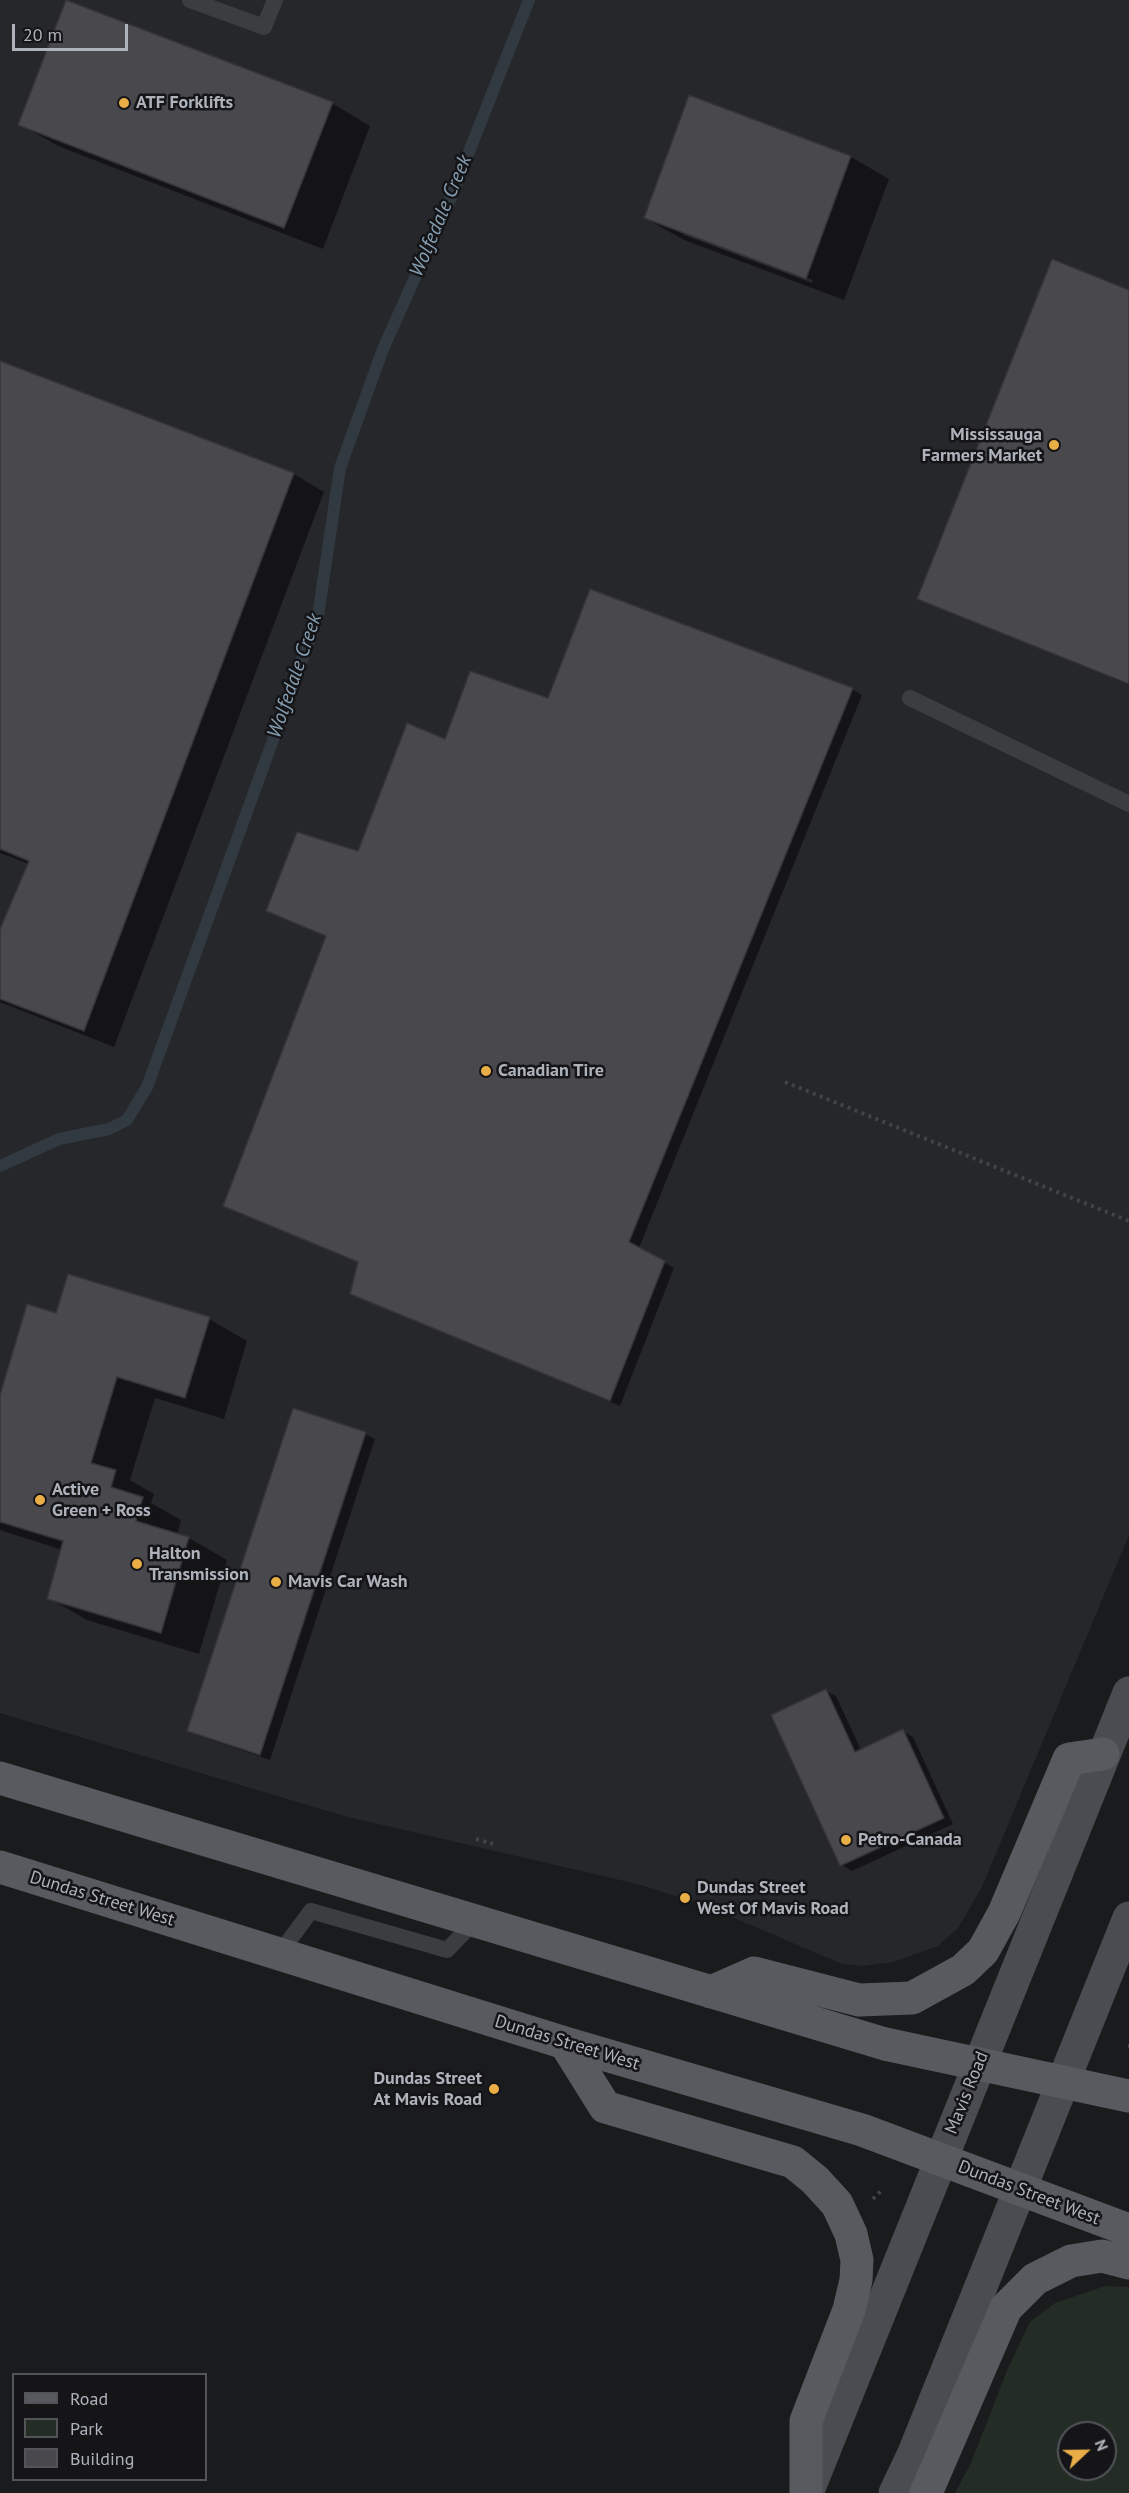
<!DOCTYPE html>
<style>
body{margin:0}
#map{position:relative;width:1129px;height:2493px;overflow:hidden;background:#1a1b1d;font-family:"PT Sans",sans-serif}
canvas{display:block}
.legend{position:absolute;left:12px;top:2373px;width:195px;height:108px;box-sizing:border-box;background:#151518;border:2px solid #525459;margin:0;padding:8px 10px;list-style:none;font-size:18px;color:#aeb2bb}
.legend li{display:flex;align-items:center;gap:12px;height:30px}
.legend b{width:30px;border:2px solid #525459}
.north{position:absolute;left:1057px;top:2421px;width:60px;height:60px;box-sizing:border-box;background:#151518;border:2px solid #525459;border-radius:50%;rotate:68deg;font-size:16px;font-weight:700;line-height:24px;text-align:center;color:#aeb2bb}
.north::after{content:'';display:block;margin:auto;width:21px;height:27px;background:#eaae46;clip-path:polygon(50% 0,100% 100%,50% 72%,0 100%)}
.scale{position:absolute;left:12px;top:24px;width:116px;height:27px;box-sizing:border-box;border:3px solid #aeb2bb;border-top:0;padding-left:8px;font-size:18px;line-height:21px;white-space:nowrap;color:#aeb2bb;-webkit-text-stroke:4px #151518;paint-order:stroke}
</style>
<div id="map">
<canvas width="1129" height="2493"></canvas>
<ul class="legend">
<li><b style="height:8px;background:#585a60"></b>Road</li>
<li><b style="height:16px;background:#242d25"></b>Park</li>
<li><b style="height:16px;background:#48484d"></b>Building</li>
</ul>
<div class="north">N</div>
<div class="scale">20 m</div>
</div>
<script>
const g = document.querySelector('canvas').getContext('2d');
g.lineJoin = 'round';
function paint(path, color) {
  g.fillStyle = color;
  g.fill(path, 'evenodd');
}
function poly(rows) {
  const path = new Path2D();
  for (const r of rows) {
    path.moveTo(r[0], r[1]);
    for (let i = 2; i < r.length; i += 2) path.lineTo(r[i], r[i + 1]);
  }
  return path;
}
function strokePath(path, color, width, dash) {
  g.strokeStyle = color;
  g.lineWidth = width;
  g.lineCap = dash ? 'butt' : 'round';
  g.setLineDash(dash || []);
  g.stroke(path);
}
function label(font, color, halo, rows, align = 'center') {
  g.font = font + ' "PT Sans",sans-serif';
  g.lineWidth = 5;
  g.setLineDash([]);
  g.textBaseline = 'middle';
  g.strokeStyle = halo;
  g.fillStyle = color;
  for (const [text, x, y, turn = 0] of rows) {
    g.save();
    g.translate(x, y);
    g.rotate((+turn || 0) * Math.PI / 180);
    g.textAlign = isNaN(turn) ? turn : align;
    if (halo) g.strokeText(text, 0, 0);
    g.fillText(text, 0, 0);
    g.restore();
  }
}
const built = poly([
 [0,0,1129,0,1129,1535,982,1887,958,1928,938,1946,893,1962,863,1966,842,1964,702,1904,637,1884,344,1816,0,1713]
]);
const green = poly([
 [1105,2286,1129,2287,1129,2493,955,2493,971,2463,1008,2368,1030,2322,1055,2303],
 [1069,2433,1105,2433,1105,2469,1069,2469]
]);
const shadow = poly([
 [690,97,851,157,889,179,844,300,684,240,645,218],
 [684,232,813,280,812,283,684,235],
 [332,103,370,126,323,249,58,146,20,124],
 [1129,292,1129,685,919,599],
 [0,362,294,474,324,492,114,1047,0,1002,0,933,29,864,0,853],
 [852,689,862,695,639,1248,674,1268,620,1406,362,1299,352,1293,360,1263,225,1206,328,937,268,910,359,853,446,741,549,700],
 [57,1314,209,1319,247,1341,224,1419,155,1398,130,1480,154,1494,151,1503,181,1520,177,1535,189,1538,227,1560,199,1654,87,1620,49,1598,62,1550,0,1530,0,1401],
 [365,1434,375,1439,270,1760,199,1736,189,1731],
 [826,1691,836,1696,861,1750,903,1731,913,1737,953,1824,852,1871,842,1865]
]);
const stream = poly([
 [0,1166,59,1139,109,1129,127,1120,147,1087,318,616,340,468,383,349,452,195,529,0]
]);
const building = poly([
 [66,0,333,102,284,228,18,125,66,0],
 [689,95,851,156,806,279,644,218,689,95],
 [1052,259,1129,290,1129,684,917,599,1052,259],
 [0,361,294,473,84,1031,0,999,0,929,29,861,0,849,0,361],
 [590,589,853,688,629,1242,665,1261,610,1401,350,1294,358,1262,223,1206,326,936,266,911,297,832,358,851,407,723,445,739,470,671,548,698,590,589],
 [68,1274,210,1317,185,1398,117,1377,91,1463,116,1470,111,1487,143,1497,136,1521,189,1537,161,1633,47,1599,63,1541,0,1522,0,1395,27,1304,56,1313,68,1274],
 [293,1408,366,1432,260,1755,187,1731,293,1408],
 [826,1689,855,1752,903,1729,944,1818,840,1866,771,1715,826,1689]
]);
const path = poly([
 [785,1082,1129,1221],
 [476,1839,493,1844],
 [1128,2046,1129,2046],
 [873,2199,883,2189]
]);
const lane = poly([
 [190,0,264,27,275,0],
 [910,698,1129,804],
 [279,1954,311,1911,447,1950,475,1921]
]);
const secondary = poly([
 [807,2493,1129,1693],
 [895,2493,914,2453,1129,1918]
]);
const primary = poly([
 [0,1778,885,2044,1129,2096],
 [0,1867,565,2043,862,2130,1129,2230],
 [711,1992,754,1973,859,2000,912,1998,963,1970,983,1951,1004,1913,1069,1759,1103,1754],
 [565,2043,605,2107,793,2162,815,2180,837,2204,851,2234,857,2260,856,2280,849,2310,806,2421,806,2493],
 [926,2493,1006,2308,1035,2279,1071,2261,1102,2256,1129,2263]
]);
const markers = [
 [124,103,6,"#eaae46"],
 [1054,445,6,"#eaae46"],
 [486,1071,6,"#eaae46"],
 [40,1500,6,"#eaae46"],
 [137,1564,6,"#eaae46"],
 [276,1582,6,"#eaae46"],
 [846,1840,6,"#eaae46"],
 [685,1898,6,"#eaae46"],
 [494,2089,6,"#eaae46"]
];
const poiNames = [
 ["ATF Forklifts",136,103],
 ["Mississauga",1042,435,"right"],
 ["Farmers Market",1042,456,"right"],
 ["Canadian Tire",498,1071],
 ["Active",52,1490],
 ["Green + Ross",52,1511],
 ["Halton",149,1554],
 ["Transmission",149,1575],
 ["Mavis Car Wash",288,1582],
 ["Petro-Canada",858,1840],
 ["Dundas Street",697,1888],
 ["West Of Mavis Road",697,1909],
 ["Dundas Street",482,2079,"right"],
 ["At Mavis Road",482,2100,"right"]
];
const streetNames = [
 ["Dundas Street West",102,1899,17],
 ["Dundas Street West",567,2043,17],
 ["Mavis Road",967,2093,-68],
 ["Dundas Street West",1029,2193,21]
];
const waterNames = [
 ["Wolfedale Creek",441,216,-67],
 ["Wolfedale Creek",295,676,-71]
];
paint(built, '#26272a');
paint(green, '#242d25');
paint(shadow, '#0007');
strokePath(stream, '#313a40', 12);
paint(building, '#48484d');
strokePath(building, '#353539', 1.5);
strokePath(path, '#424448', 4, [3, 4.5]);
strokePath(lane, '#3c3d41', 16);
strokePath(secondary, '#4a4c51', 33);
strokePath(primary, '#585a60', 33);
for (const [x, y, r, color] of markers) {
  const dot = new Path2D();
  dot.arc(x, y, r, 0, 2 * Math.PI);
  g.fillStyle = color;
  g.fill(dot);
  strokePath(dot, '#151518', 2);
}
label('bold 18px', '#aeb2bb', '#151518', poiNames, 'left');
label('18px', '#aeb2bb', '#151518', streetNames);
label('italic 20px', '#87a0b4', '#151518', waterNames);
</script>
